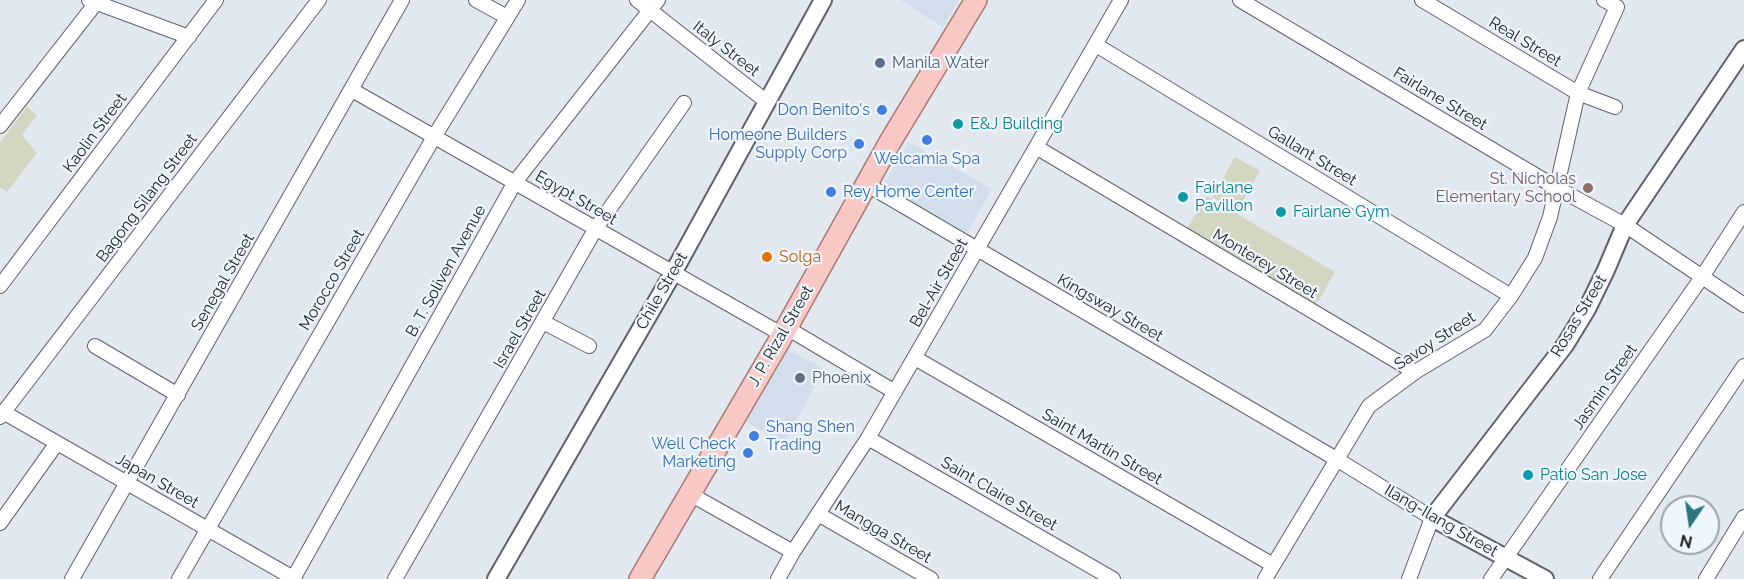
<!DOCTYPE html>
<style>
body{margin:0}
#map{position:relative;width:1744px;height:579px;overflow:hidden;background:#e2e8ef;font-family:Raleway,sans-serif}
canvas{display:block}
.north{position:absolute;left:1660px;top:495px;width:60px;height:60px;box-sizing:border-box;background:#eff6fd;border:2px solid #9da3a8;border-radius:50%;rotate:193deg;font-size:16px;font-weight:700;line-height:24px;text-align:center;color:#232628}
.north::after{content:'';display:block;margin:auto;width:21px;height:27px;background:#2c757c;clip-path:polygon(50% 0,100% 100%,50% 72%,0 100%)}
</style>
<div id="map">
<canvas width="1744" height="579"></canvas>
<div class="north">N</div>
</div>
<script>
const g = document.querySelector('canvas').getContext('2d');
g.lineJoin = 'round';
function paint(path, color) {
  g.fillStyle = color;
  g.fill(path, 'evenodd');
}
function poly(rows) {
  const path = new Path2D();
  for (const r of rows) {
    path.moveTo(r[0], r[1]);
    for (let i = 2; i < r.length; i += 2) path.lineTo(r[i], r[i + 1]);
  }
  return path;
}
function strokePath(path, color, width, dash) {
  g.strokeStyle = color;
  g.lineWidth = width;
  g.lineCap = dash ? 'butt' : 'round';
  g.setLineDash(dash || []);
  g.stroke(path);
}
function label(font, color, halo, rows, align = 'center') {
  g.font = font + ' Raleway,sans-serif';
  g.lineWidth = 4.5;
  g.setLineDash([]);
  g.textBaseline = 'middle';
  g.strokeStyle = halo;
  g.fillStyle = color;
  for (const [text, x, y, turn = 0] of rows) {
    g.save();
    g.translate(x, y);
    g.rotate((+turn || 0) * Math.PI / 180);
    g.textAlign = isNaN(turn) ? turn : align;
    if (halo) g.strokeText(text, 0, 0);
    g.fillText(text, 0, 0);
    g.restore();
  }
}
const built = poly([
 [900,0,959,0,943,27],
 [908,142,992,189,967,233,883,186],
 [788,350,824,369,784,444,746,422]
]);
const green = poly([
 [27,107,37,115,22,135,37,153,7,192,0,187,0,142],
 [1235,157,1260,171,1237,211,1212,197],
 [1207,196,1335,272,1316,305,1187,228]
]);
const minor = poly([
 [89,0,189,37],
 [476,0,507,17],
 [637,0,767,102],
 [1240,0,1557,188,1625,225,1744,305],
 [1422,0,1578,93,1615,107],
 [1096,45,1511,296],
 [352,90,783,335],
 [0,126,96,3],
 [1036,147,1415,372],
 [866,184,1338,460,1432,518,1409,579],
 [0,286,216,0],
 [543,322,589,346],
 [787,328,895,392],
 [95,346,178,395],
 [915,358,1273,565],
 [3,412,295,579],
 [0,417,319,0],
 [868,438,1113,579],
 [690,494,793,552],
 [818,514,931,579],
 [0,523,57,443],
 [72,579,402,0],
 [179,579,434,137,518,0],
 [293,579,515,182,658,0],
 [395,579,596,228,684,103],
 [778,579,793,552,868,438,1121,0],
 [1265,579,1369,406,1415,372,1485,330,1511,296,1535,258,1550,217,1578,93,1617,7,1604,0],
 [1491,579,1702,277,1744,212],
 [1600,579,1744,366],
 [1706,579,1744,517]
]);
const tertiary = poly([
 [496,579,673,273,823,0],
 [1545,579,1432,518,1565,345,1587,309,1606,270,1625,225,1744,49]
]);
const primary = poly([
 [640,579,778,343,890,142,976,0]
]);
const markers = [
 [880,63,6,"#5c6f8a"],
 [882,110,6,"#3f7fe0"],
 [958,124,6,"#0f9aa8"],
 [927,140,6,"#3f7fe0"],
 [859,144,6,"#3f7fe0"],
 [1588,188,6,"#8d6e63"],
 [831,192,6,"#3f7fe0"],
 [1183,197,6,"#0f9aa8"],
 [1281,212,6,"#0f9aa8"],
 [767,257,6,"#e8710a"],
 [800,378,6,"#5c6f8a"],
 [754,436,6,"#3f7fe0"],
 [748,453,6,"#3f7fe0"],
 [1528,475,6,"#0f9aa8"]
];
const streetNames = [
 ["Real Street",1525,42,31],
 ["Italy Street",726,49,38],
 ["Fairlane Street",1440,99,31],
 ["Kaolin Street",95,133,-53],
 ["Gallant Street",1312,156,31],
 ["Bagong Silang Street",147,198,-53],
 ["Egypt Street",576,198,30],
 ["Monterey Street",1265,264,31],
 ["B. T. Soliven Avenue",446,271,-61],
 ["Morocco Street",332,280,-60],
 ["Senegal Street",223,282,-60],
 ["Bel-Air Street",939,283,-60],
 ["Chile Street",662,291,-60],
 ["Kingsway Street",1110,308,30],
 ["Rosas Street",1579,316,-59],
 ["Israel Street",520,329,-60],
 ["J. P. Rizal Street",781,336,-60],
 ["Savoy Street",1435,341,-33],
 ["Jasmin Street",1605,387,-55],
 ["Saint Martin Street",1102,447,30],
 ["Japan Street",157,481,30],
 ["Saint Claire Street",999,494,30],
 ["Ilang-Ilang Street",1441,521,30],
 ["Mangga Street",883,532,30]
];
const serviceNames = [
 ["Manila Water",892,63],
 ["Phoenix",812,378]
];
const shopNames = [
 ["Don Benito's",870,110],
 ["Homeone Builders",847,135],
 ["Supply Corp",847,153],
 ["Welcamia Spa",927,159,"center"],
 ["Rey Home Center",843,192,"left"],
 ["Shang Shen",766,427,"left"],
 ["Trading",766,445,"left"],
 ["Well Check",736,444],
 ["Marketing",736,462]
];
const cultureNames = [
 ["E&J Building",970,124],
 ["Fairlane",1195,188],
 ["Pavillon",1195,206],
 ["Fairlane Gym",1293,212],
 ["Patio San Jose",1540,475]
];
const educationNames = [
 ["St. Nicholas",1576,179],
 ["Elementary School",1576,197]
];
const foodNames = [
 ["Solga",779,257]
];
paint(built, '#d2deeb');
paint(green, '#d3d6c0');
strokePath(minor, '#5e6369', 16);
strokePath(tertiary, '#5e6369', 20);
strokePath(primary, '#aa7875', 24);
strokePath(minor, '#fff', 14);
strokePath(tertiary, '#fff', 16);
strokePath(primary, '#f8c8c5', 21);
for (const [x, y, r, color] of markers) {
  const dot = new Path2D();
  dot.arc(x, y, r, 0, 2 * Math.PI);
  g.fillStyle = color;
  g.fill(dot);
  strokePath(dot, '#eff6fd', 2);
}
label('16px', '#232628', '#eff6fd', streetNames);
label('16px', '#4e5e75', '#eff6fd', serviceNames, 'left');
label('16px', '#366cbe', '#eff6fd', shopNames, 'right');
label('16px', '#0d838f', '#eff6fd', cultureNames, 'left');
label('16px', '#785e54', '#eff6fd', educationNames, 'right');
label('16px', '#c56008', '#eff6fd', foodNames, 'left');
</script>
